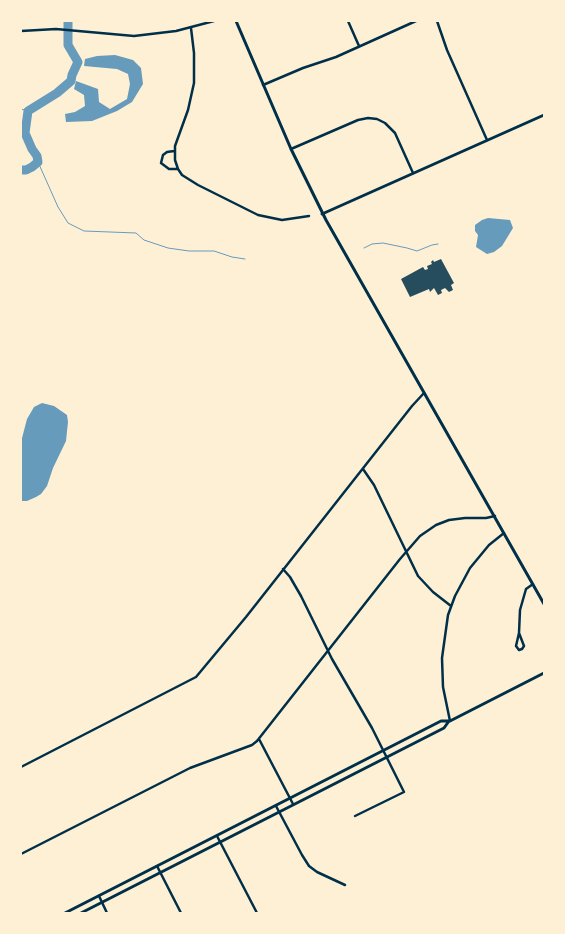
<!DOCTYPE html>
<style>
body{margin:0}
#map{position:relative;width:565px;height:934px;overflow:hidden;background:#fdf0d5;font-family:Barlow,sans-serif}
canvas{display:block}
.frame{position:absolute;inset:0;border:22px solid #fdf0d5;pointer-events:none}
</style>
<div id="map">
<canvas width="565" height="934"></canvas>
<div class="frame"></div>
</div>
<script>
const g = document.querySelector('canvas').getContext('2d');
g.lineJoin = 'round';
function paint(path, color) {
  g.fillStyle = color;
  g.fill(path, 'evenodd');
}
function poly(rows) {
  const path = new Path2D();
  for (const r of rows) {
    path.moveTo(r[0], r[1]);
    for (let i = 2; i < r.length; i += 2) path.lineTo(r[i], r[i + 1]);
  }
  return path;
}
function strokePath(path, color, width, dash) {
  g.strokeStyle = color;
  g.lineWidth = width;
  g.lineCap = dash ? 'butt' : 'round';
  g.setLineDash(dash || []);
  g.stroke(path);
}
const water = poly([
 [115,55,133,60,141,68,143,84,132,102,117,111,92,121,66,122,65,114,75,112,85,106,84,95,74,89,76,81,98,89,99,102,110,109,127,99,130,84,128,74,117,69,84,66,85,59,97,56],
 [488,218,510,220,513,228,502,246,494,252,487,254,476,247,478,235,475,231,475,225,482,220],
 [42,403,54,406,67,415,68,422,66,441,53,468,47,486,41,494,36,497,27,501,21,501,21,442,27,419,34,407]
]);
const stream = poly([
 [21,109,28,111],
 [38,162,58,207,68,223,84,231,136,233,144,240,168,248,189,251,214,251,232,257,245,259],
 [364,248,372,244,383,243,407,248,417,251,432,245,438,244]
]);
const river = poly([
 [21,170,26,170,32,167,38,162,37,156,32,149,25,133,28,111,57,93,71,81,72,75,78,62,68,45,68,21]
]);
const building = poly([
 [441,259,454,283,451,285,453,290,449,292,445,288,441,290,442,293,438,295,434,288,430,292,429,289,410,297,401,279,423,267,425,270,428,269,427,266,432,264,431,262,433,260,434,262]
]);
const minor = poly([
 [348,21,359,46],
 [437,21,447,50,487,140],
 [191,28,194,53,194,83,188,110,175,146,175,160,178,169,182,175,198,185,258,215,282,220,309,216],
 [21,31,56,29,134,36,176,31,214,21],
 [263,85,303,68,336,57,416,21],
 [291,149,358,120,368,118,377,119,385,123,395,133,413,173],
 [174,151,167,152,163,155,161,163,169,169,178,169],
 [363,469,374,485,418,576,433,592,451,606],
 [283,569,290,577,301,596,332,659,372,728,404,792,355,816],
 [519,633,524,646,522,649,519,650,516,646,519,633,520,610,526,589,533,584],
 [450,721,443,687,442,658,448,615,455,596,470,568,489,545,504,533],
 [259,739,293,804],
 [21,767,196,677,246,617,412,406,424,393],
 [276,806,302,855,309,866,317,872,345,885],
 [217,836,257,913],
 [21,854,190,768,252,745,257,741,400,559,420,536,436,525,449,520,465,518,486,518,495,516],
 [157,866,181,913],
 [99,896,107,913]
]);
const tertiary = poly([
 [236,21,291,149,326,220,544,604],
 [322,214,544,115],
 [65,913,441,721,450,721,544,673],
 [81,913,444,728,449,721]
]);
paint(water, '#669bbc');
strokePath(stream, '#669bbc', 1);
strokePath(river, '#669bbc', 9);
paint(building, '#264d5e');
strokePath(minor, '#003049', 2.5);
strokePath(tertiary, '#003049', 3);
</script>
